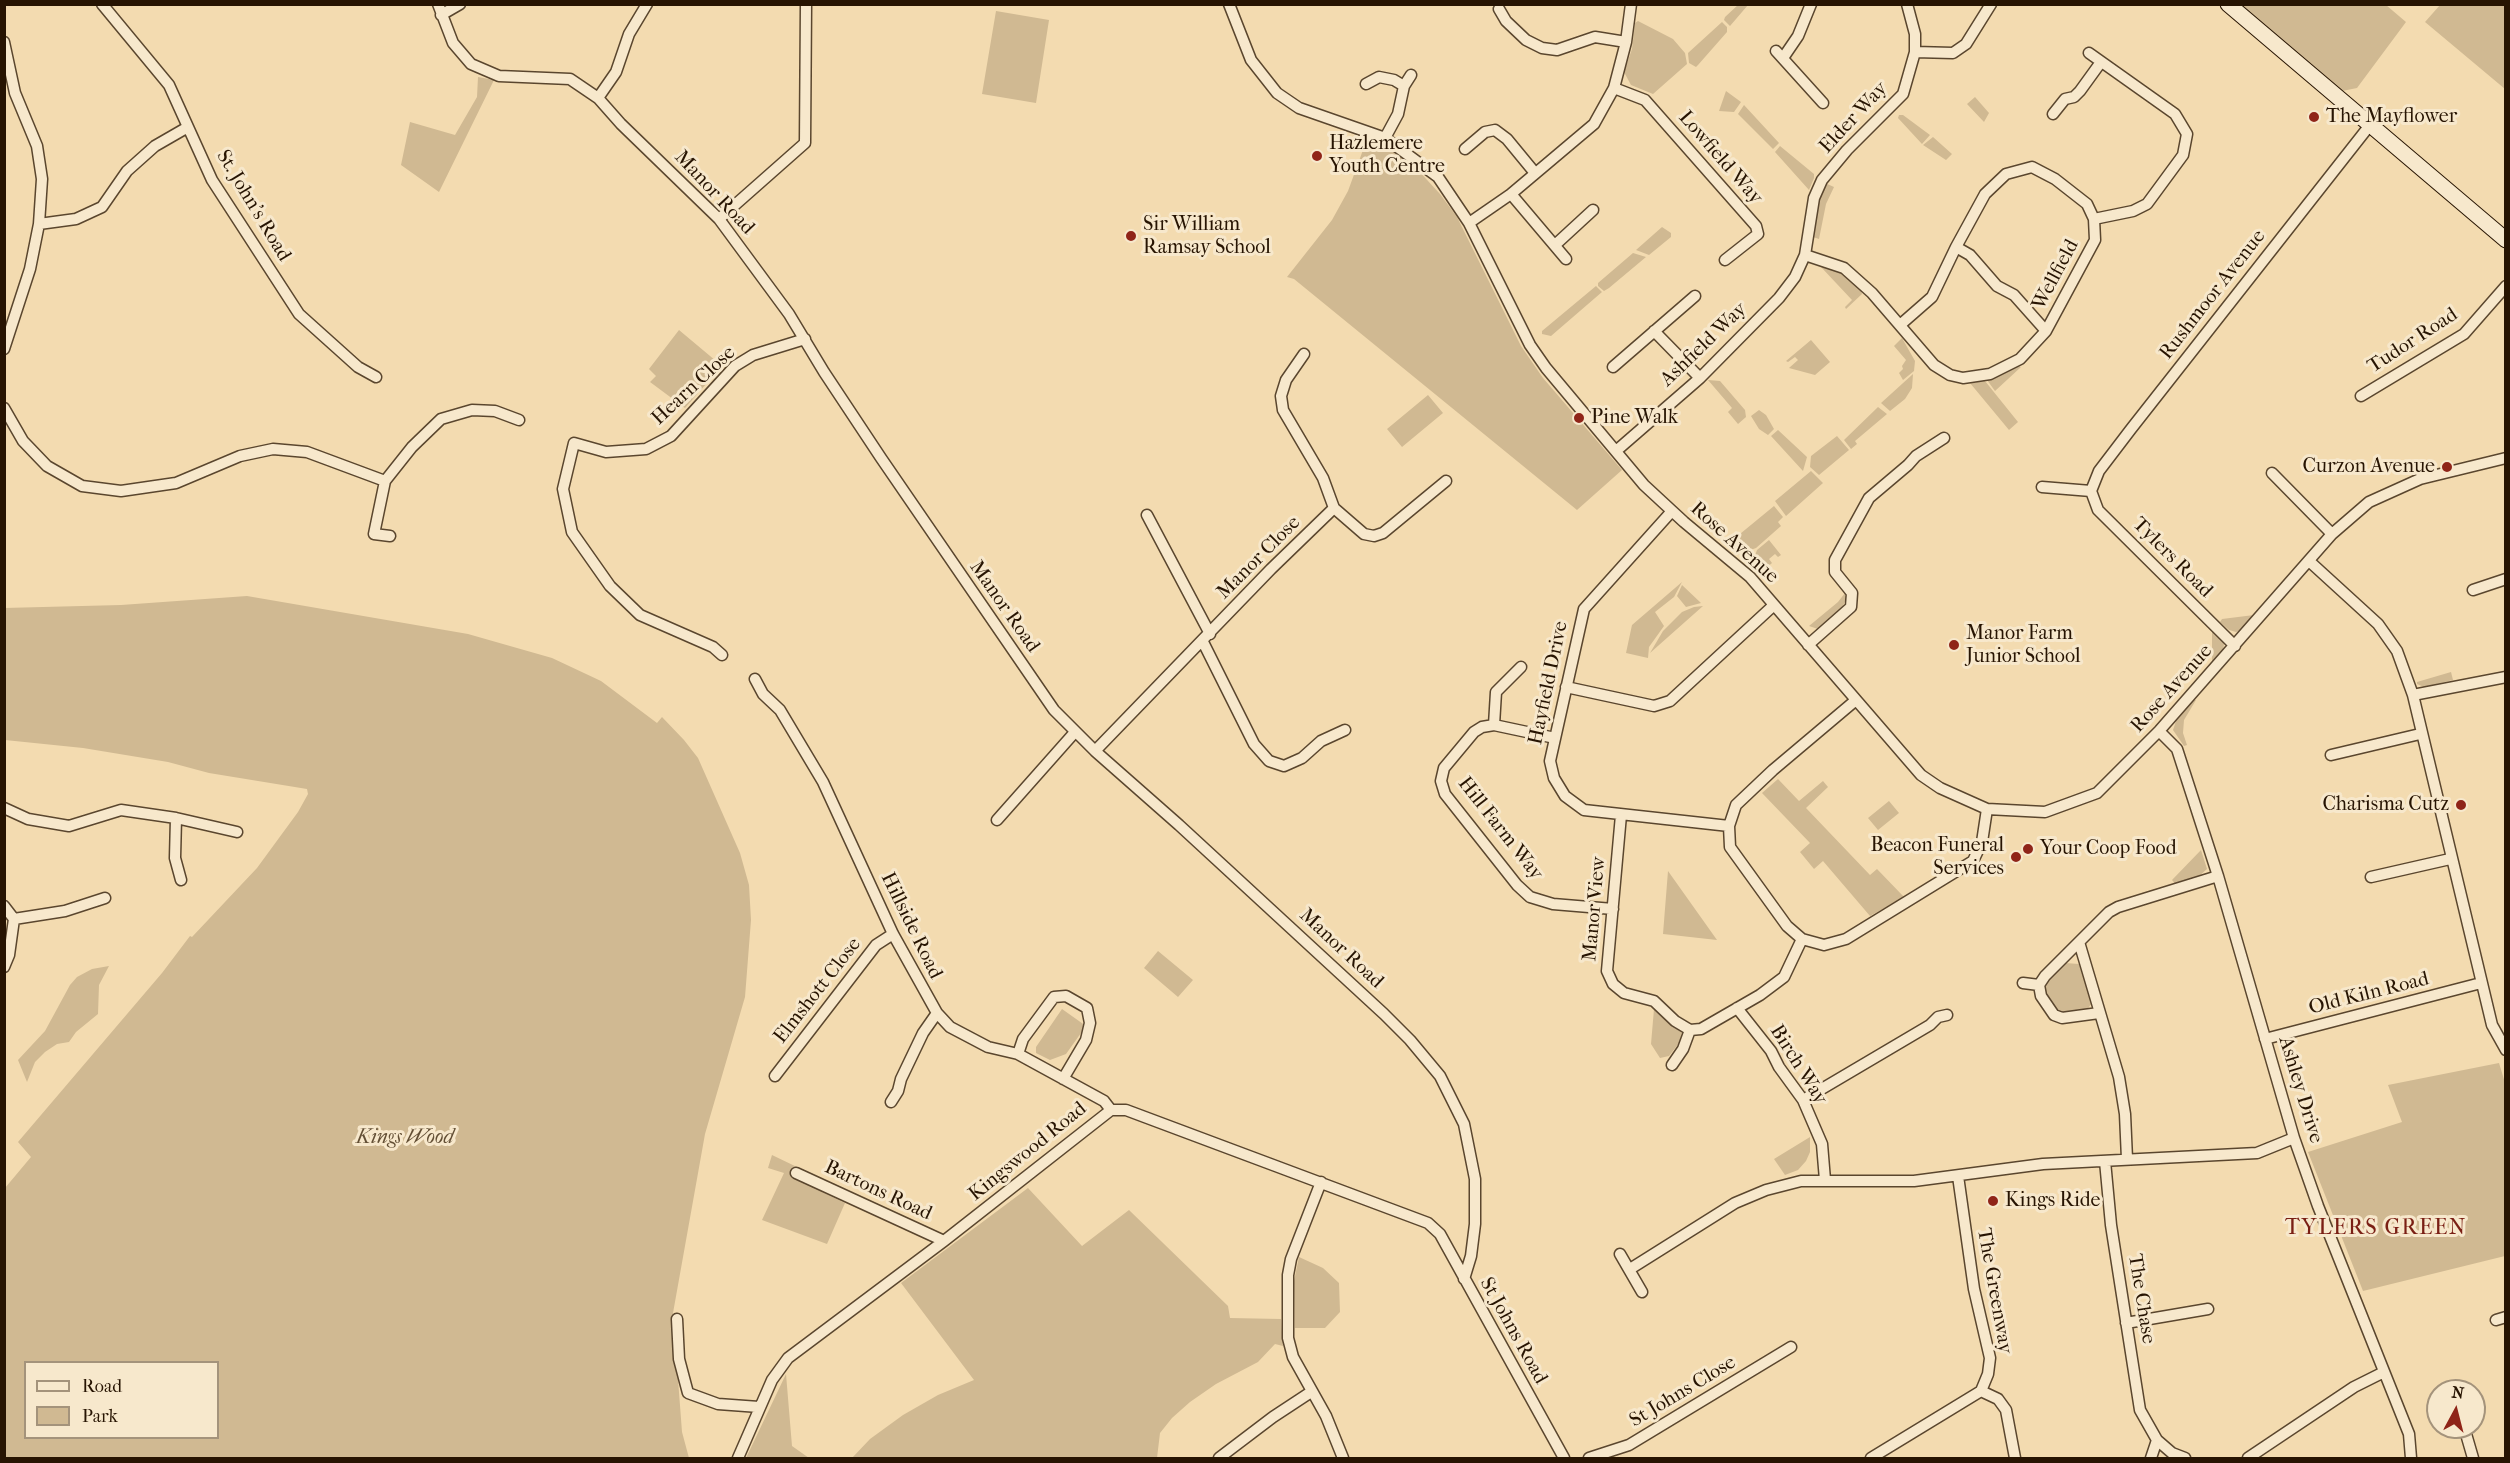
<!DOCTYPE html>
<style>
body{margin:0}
#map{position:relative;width:2510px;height:1463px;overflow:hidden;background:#f3dbb0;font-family:"IM FELL French Canon",serif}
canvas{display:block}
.frame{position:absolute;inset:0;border:6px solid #271402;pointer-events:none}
.legend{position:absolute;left:24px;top:1361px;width:195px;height:78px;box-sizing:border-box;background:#f7e8cc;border:2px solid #a4937b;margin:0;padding:8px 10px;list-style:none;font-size:18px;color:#271402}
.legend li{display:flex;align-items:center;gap:12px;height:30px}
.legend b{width:30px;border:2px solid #a4937b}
.north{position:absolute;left:2426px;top:1379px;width:60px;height:60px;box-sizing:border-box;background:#f7e8cc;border:2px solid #a4937b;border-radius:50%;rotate:7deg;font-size:16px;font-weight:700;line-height:24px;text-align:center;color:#271402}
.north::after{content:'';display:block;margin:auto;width:21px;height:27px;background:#8f2418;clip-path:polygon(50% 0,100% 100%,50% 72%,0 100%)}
</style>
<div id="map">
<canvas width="2510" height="1463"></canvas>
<div class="frame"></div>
<ul class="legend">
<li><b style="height:8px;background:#f7e8cc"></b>Road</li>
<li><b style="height:16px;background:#d0b992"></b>Park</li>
</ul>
<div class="north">N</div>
</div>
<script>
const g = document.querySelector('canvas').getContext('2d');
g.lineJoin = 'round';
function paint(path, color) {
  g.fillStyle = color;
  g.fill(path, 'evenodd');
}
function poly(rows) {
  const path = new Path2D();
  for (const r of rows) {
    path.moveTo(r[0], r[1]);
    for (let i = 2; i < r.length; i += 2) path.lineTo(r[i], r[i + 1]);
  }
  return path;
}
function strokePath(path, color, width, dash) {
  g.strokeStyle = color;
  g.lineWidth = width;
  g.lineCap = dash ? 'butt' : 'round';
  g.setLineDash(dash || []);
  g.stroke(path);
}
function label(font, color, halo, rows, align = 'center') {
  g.font = font + ' "IM FELL French Canon",serif';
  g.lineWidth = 6;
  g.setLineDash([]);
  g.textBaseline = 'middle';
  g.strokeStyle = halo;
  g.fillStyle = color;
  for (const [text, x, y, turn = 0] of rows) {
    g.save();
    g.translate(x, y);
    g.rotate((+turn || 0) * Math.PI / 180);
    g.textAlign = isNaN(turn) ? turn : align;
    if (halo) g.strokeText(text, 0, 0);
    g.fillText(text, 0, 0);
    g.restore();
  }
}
const green = poly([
 [1739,4,1748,5,1730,26,1724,20,1725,17],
 [2241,5,2386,5,2406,22,2357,88,2342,91],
 [2440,5,2505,5,2505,89,2425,22],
 [996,11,1049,20,1036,103,982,94],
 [1638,21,1673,39,1685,53,1687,64,1653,94,1631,85,1624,72,1632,49,1635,23],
 [1722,22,1727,27,1727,32,1698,65,1696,67,1689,63,1688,53],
 [478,77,494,80,439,192,401,165,410,122,455,135,477,97],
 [1726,91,1741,102,1734,112,1719,111],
 [1975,97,1989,113,1984,122,1967,104],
 [1744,105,1779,143,1773,149,1738,114],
 [1899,115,1903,115,1930,135,1922,144,1898,118],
 [1933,137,1952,154,1946,160,1923,145],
 [1367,139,1391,150,1417,169,1440,194,1457,217,1521,346,1543,378,1622,470,1577,510,1294,279,1287,277,1332,220,1348,191],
 [1780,146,1814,174,1814,178,1809,190,1775,152],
 [1825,183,1834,187,1826,204,1819,239,1813,237,1815,216,1817,204],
 [1662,227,1671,233,1671,237,1649,255,1636,250],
 [1633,253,1646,257,1609,288,1604,291,1598,286,1598,283],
 [1826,264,1843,271,1861,290,1862,294,1846,309,1845,307,1852,300,1821,267],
 [1596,286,1602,292,1551,336,1542,334,1542,331],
 [679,330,722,366,685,408,650,382,656,376,649,369],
 [1902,338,1915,361,1914,371,1903,380,1899,373,1903,369,1902,366,1906,360,1894,346],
 [1811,340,1830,362,1815,375,1789,368,1798,360,1795,357,1788,362,1786,361],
 [2018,366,2021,367,1995,391,1987,380],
 [1913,374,1912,388,1905,399,1890,411,1881,403],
 [1708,380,1720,381,1745,410,1746,417,1738,424,1728,412,1732,408],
 [1985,381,2018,422,2009,430,1970,383],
 [1428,395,1443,413,1402,447,1387,429],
 [1878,407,1887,414,1855,441,1857,444,1851,449,1844,440],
 [1759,410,1766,415,1774,429,1768,435,1759,429,1751,416],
 [1778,430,1807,457,1803,471,1771,436],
 [1837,436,1849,450,1819,475,1810,467,1811,456],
 [1811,471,1823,483,1786,516,1775,501],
 [1774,506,1783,517,1778,522,1781,526,1756,548,1737,555,1729,543],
 [1769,540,1781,555,1778,557,1775,554,1769,559,1772,563,1759,574,1751,567,1757,550],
 [1682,582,1674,597,1655,612,1664,626,1649,647,1648,658,1626,653,1632,625],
 [1682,585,1701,603,1686,607,1677,596],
 [1845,593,1846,599,1842,608,1818,629,1809,626,1838,602],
 [247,596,468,634,552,658,601,681,657,723,662,717,684,740,698,758,740,853,749,885,751,920,745,997,705,1134,673,1313,682,1432,689,1458,5,1458,5,1188,31,1157,18,1142,162,973,190,936,192,937,257,868,298,812,308,794,307,789,209,773,168,762,83,748,5,740,4,608,121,605],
 [26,1362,218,1362,218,1438,26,1438],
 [1703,606,1650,653,1663,631,1682,612,1694,607],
 [2254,615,2242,630,2236,632,2229,630,2220,622,2222,619],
 [2212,629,2222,638,2224,645,2222,653,2212,663],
 [2451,672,2453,680,2424,687,2417,684,2417,682],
 [2194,700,2196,700,2184,720,2183,733,2187,745,2184,746,2173,730,2176,721],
 [1778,779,1799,801,1823,781,1828,787,1806,808,1870,875,1877,869,1904,897,1870,916,1823,861,1814,869,1800,852,1810,843,1762,793],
 [1889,801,1899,813,1878,830,1868,818],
 [2201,850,2207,869,2197,878,2176,885,2172,880],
 [1668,871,1717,940,1663,934],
 [1158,951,1193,980,1178,997,1144,968],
 [2065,963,2079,964,2092,1003,2086,1011,2062,1014,2053,1009,2044,993,2047,979],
 [109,966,99,985,98,1014,76,1032,69,1042,57,1044,45,1052,35,1062,27,1082,18,1060,45,1031,70,985,77,977,92,969],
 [1062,1009,1086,1026,1066,1054,1050,1060,1036,1053,1036,1047],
 [1654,1009,1682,1033,1679,1043,1669,1056,1660,1058,1651,1044],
 [2499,1063,2506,1086,2505,1256,2363,1291,2308,1152,2402,1122,2388,1085],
 [1810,1137,1810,1152,1806,1161,1798,1170,1785,1175,1774,1159],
 [772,1155,824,1180,822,1192,845,1203,827,1244,762,1220,784,1173,768,1168],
 [1028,1188,1082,1246,1129,1210,1228,1306,1230,1318,1281,1319,1283,1346,1275,1344,1258,1362,1216,1384,1190,1402,1172,1418,1160,1433,1157,1458,852,1458,870,1439,903,1415,938,1395,974,1380,901,1283],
 [1299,1257,1323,1268,1339,1283,1340,1312,1325,1328,1295,1328,1294,1281],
 [786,1374,792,1446,809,1458,746,1458]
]);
const street = poly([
 [102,4,169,85,212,180,299,314,358,367,376,377],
 [438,4,453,43,471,64,499,76,570,79,598,98,621,124,719,219,789,314,824,372,881,458,1054,710,1095,751,1179,825,1384,1014,1410,1040,1440,1076,1464,1124,1475,1179,1475,1224,1471,1256,1464,1279],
 [1229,4,1251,60,1277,93,1299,108,1385,138,1438,177,1469,223,1530,345,1546,368,1644,485,1684,522,1750,577,1921,775,1940,788,1987,809,2045,812,2097,793,2159,731,2332,534,2369,502,2420,479,2506,458],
 [1499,9,1506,21,1526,40,1542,48,1557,50,1595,37,1626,42],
 [441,15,460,4],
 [4,42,15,93,37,146,42,179,39,224,30,269,4,349],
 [1776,51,1823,103],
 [1915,52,1953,53,1966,44,1991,4],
 [2089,53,2175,114,2187,134,2183,155,2147,204,2133,211,2094,219],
 [1783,58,1798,36,1811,4],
 [1366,84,1379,77,1394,80,1404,86,1398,114,1385,138],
 [1404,86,1411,75],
 [1614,88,1645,100,1756,226,1758,234,1725,260],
 [598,98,616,72,629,34,647,4],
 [2053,114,2065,99,2074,97,2080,91,2101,62],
 [1465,149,1485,132,1495,130,1507,139,1535,173],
 [1511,194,1566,259],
 [719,219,805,143,806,4],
 [1469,223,1511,194,1594,124,1614,88,1626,42,1631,4],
 [39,224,76,219,102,207,127,171,155,146,188,127],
 [1555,245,1593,210],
 [1805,255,1844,268,1872,293,1934,365,1950,375,1963,378,1990,374,2020,359,2046,331,2095,240,2094,219,2087,204,2055,179,2032,167,2006,174,1985,194,1956,247,1970,255,1997,286,2014,295,2046,331],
 [1900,325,1932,297,1956,247],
 [1654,331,1700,378],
 [1613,367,1695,296],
 [2361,396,2464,334,2506,286],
 [4,408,23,441,47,466,82,486,121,491,176,483,240,456,273,449,307,452,385,481],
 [1616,451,1700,378,1779,298,1795,277,1805,255,1814,198,1822,180,1847,150,1903,94,1915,52,1915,34,1907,4],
 [2272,473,2332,534],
 [2042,487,2091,491],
 [2091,491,2099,471,2131,429,2370,125],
 [2091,491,2098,510,2235,646],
 [1334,508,1364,534,1374,536,1383,533,1446,481],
 [1672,511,1584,609,1550,761,1554,778,1565,796,1584,810,1729,826],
 [1147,515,1210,634],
 [390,536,374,534,385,481,412,447,441,419,472,410,495,411,519,420],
 [2309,561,2378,624,2397,651,2413,695,2492,1025,2506,1050],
 [2473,590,2506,579],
 [1203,642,1254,744,1269,761,1284,766,1302,758,1321,741,1345,730],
 [1808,645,1851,607,1852,593,1835,572,1835,560,1869,498,1908,465,1916,456,1944,438],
 [722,655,713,647,640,615,610,586,572,532,563,489,574,443,606,452,646,449,671,436,735,366,753,355,805,339],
 [755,679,763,694,780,710,823,782,893,934,937,1013,950,1027,988,1047,1018,1054,1104,1101,1111,1110],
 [1566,687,1654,706,1670,701,1774,605],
 [2413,695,2506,677],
 [1856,700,1773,770,1736,805,1729,826,1730,847,1787,926,1802,939,1824,945,1846,939,1973,861,1982,842,1987,809],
 [1494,725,1496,692,1521,667],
 [2159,731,2177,749,2218,876,2294,1138,2318,1206,2409,1434,2411,1458],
 [1555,738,1494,725,1482,727,1474,732,1444,768,1441,781,1445,794,1517,885,1530,897,1553,904,1613,909],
 [1095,751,1271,569,1334,508,1323,478,1283,410,1281,396,1286,380,1304,354],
 [2331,755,2420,734],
 [4,808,28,819,69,826,121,810,176,818,237,832],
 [1621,815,1607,971,1613,984,1624,993,1654,1001,1675,1021,1690,1030],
 [176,818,175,858,181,880],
 [997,820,1075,732],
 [2371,877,2450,859],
 [4,906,14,919,9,955,4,967],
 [14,919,65,911,105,898],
 [2079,942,2045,976,2039,985,2041,996,2054,1015,2062,1018,2099,1013],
 [2023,983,2039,985],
 [1737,1008,1771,1051,1779,1067,1803,1100,1822,1144,1825,1180],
 [2265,1039,2481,983],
 [1018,1054,1023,1039,1054,997,1066,996,1087,1008,1090,1023,1086,1040,1063,1079],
 [1672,1065,1683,1049,1690,1030,1701,1029,1760,995,1784,977,1802,939],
 [775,1076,876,945,893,934],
 [1803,1100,1930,1025,1938,1017,1947,1015],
 [891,1102,898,1091,901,1079,923,1033,937,1013],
 [2127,1159,2125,1114,2119,1077,2079,942,2109,912,2118,907,2218,876],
 [2105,1161,2111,1225,2140,1410,2157,1440,2172,1453,2185,1458],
 [796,1173,944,1241],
 [1321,1182,1291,1259,1288,1275,1288,1338,1293,1357,1326,1416,1343,1458],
 [1620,1254,1642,1292],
 [1630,1269,1735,1203,1766,1190,1801,1181,1914,1181,2043,1164,2257,1153,2294,1138],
 [677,1319,679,1359,688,1393,718,1404,759,1407],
 [2496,1320,2506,1317],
 [2126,1323,2208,1309],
 [1981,1391,1998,1399,2006,1410,2015,1458],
 [2464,1427,2473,1458],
 [738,1458,772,1380,788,1358,944,1241,1111,1110,1126,1110,1428,1223,1440,1234,1564,1458],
 [1219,1458,1273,1417,1311,1392],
 [1589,1458,1629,1445,1791,1347],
 [1871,1458,1981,1391,1988,1374,1990,1358,1974,1289,1958,1176],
 [2151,1458,2157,1440],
 [2248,1458,2354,1387,2384,1372]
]);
const secondary = poly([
 [2228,4,2506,240]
]);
const markers = [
 [2314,117,6,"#8f2418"],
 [1317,156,6,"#8f2418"],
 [1131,236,6,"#8f2418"],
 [1579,418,6,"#8f2418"],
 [2447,467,6,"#8f2418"],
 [1954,645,6,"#8f2418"],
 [2461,805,6,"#8f2418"],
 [2028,849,6,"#8f2418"],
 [2016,857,6,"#8f2418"],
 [1993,1201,6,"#8f2418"]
];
const poiNames = [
 ["The Mayflower",2326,117],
 ["Hazlemere",1329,144],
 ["Youth Centre",1329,167],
 ["Sir William",1143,225],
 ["Ramsay School",1143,248],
 ["Pine Walk",1591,418],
 ["Curzon Avenue",2435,467,"right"],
 ["Manor Farm",1966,634],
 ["Junior School",1966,657],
 ["Charisma Cutz",2449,805,"right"],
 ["Beacon Funeral",2004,846,"right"],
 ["Services",2004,869,"right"],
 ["Your Coop Food",2040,849],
 ["Kings Ride",2005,1201]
];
const streetNames = [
 ["Elder Way",1854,118,-47],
 ["Lowfield Way",1720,158,49],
 ["Manor Road",714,193,47],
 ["St. John's Road",253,206,59],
 ["Wellfield",2056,275,-62],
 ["Rushmoor Avenue",2213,295,-52],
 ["Tudor Road",2413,341,-33],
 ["Ashfield Way",1704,345,-44],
 ["Hearn Close",694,386,-43],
 ["Rose Avenue",1734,543,42],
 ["Manor Close",1259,558,-45],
 ["Tylers Road",2172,558,45],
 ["Manor Road",1004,607,55],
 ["Hayfield Drive",1549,683,-78],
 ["Rose Avenue",2172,689,-48],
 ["Hill Farm Way",1500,829,52],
 ["Manor View",1595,909,-85],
 ["Hillside Road",911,926,64],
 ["Manor Road",1341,949,43],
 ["Elmshott Close",818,991,-52],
 ["Old Kiln Road",2369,994,-14],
 ["Birch Way",1798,1065,58],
 ["Ashley Drive",2300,1090,73],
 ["Kingswood Road",1028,1152,-39],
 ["Bartons Road",878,1191,25],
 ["The Greenway",1994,1291,80],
 ["The Chase",2141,1299,81],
 ["St Johns Road",1513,1331,61],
 ["St Johns Close",1683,1392,-31]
];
const parkNames = [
 ["Kings Wood",405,1138]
];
const quarterNames = [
 ["TYLERS GREEN",2376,1229]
];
paint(green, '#d0b992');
strokePath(street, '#5a462e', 13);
strokePath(secondary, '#271402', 17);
strokePath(street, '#f7e8cc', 10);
strokePath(secondary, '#f7e8cc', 15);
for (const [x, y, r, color] of markers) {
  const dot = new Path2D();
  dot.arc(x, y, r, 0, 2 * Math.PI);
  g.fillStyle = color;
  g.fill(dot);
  strokePath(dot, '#f7e8cc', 2);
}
label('20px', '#271402', '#f7e8cc', poiNames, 'left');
label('20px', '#271402', '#f7e8cc', streetNames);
label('italic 20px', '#624e34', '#f7e8cc', parkNames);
g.letterSpacing = '1.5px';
label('22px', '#7a1f14', '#f7e8cc', quarterNames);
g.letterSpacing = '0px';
</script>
